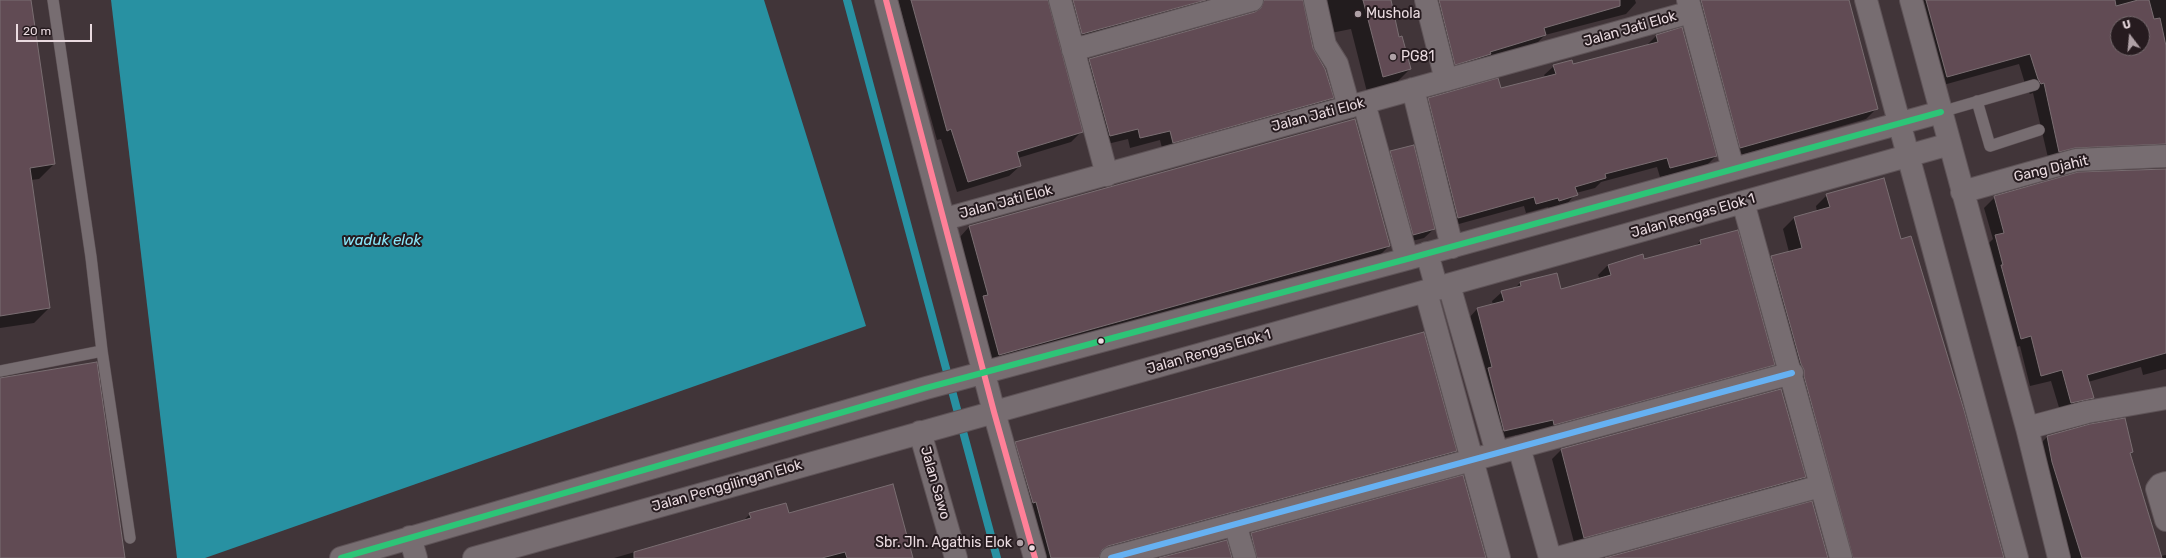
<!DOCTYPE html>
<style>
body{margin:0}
#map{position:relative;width:2166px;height:558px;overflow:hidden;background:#413539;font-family:Rubik,sans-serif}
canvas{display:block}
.north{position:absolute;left:2110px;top:16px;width:40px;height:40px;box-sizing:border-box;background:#261b1f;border:1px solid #74686c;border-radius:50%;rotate:344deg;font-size:11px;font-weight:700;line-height:16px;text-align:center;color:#eadbe0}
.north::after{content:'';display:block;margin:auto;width:14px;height:18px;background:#afa1a6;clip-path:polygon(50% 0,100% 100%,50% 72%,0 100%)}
.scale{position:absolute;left:16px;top:24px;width:76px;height:18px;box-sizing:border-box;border:2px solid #eadbe0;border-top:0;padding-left:5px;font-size:12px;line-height:14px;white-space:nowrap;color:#eadbe0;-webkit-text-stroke:3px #261b1f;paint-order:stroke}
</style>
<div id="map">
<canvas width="2166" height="558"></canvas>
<div class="north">U</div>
<div class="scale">20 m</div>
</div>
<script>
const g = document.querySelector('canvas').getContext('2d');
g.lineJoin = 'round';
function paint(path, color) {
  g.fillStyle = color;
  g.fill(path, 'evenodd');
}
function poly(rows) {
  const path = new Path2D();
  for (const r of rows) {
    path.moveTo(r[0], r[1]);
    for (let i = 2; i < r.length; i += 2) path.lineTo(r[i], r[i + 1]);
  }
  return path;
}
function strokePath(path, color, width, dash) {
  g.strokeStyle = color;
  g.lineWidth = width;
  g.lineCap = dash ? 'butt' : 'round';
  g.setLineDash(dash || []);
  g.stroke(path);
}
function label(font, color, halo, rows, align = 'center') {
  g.font = font + ' Rubik,sans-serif';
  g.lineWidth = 4;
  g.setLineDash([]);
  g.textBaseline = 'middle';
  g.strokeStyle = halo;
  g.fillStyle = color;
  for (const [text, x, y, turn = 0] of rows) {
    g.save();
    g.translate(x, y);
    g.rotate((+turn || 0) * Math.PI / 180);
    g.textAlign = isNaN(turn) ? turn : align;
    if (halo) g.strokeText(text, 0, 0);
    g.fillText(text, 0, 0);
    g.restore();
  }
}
const water = poly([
 [111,0,764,0,866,326,205,558,177,558]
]);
const shadow = poly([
 [0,0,30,0,54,164,39,179,31,180,49,308,34,323,0,328],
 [898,0,1047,0,1081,132,1071,142,1018,158,1020,166,1009,176,957,192,941,139,937,140],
 [1055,0,1230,0,1072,44],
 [1247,0,1303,0,1312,48,1332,98,1322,108,1163,152,1160,140,1130,148,1128,139,1099,146,1079,70,1089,59,1254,13,1254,7],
 [1324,0,1390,0,1398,38,1410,69,1394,85,1367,92,1351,29,1331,33],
 [1426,0,1635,0,1636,3,1626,14,1545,35,1535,45,1445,74],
 [1686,0,1849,0,1877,108,1866,119,1730,158],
 [1912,0,2166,0,2166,163,2049,162,2033,93,2030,94,2027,90,2019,64,1936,87],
 [2118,24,2142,24,2142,48,2118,48],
 [1656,36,1716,156,1706,166,1660,177,1657,167,1601,182,1595,188,1576,193,1567,204,1549,210,1548,207,1526,213,1524,206,1448,227,1419,108,1429,99,1500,89,1545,77,1544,75,1554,66,1572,65,1646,46],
 [1355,120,1389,246,1379,256,989,365,973,308,977,303,959,238,969,227],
 [1391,152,1434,229,1424,238,1404,243,1382,161],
 [2166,169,2166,369,2143,375,2141,367,2088,382,2093,398,2082,409,2061,414,2051,381,2030,386,2020,346,2010,349,1985,247,1993,239,1984,208,1995,197],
 [1827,195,1900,240,2003,558,1840,558,1760,268,1771,257,1789,252,1783,229,1794,218,1817,212,1816,206],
 [1701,241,1774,364,1764,374,1544,434,1543,429,1494,440,1468,319,1477,309,1493,305,1492,301,1502,292,1515,288,1520,283,1560,290,1600,279,1598,275,1608,265,1642,256,1643,260,1695,246],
 [1781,390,1805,477,1795,486,1575,546,1552,459,1561,450],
 [2090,425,2132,452,2130,454,2161,556,2166,555,2166,558,2068,558,2036,448,2047,437],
 [1016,443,1456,451,1445,462,1098,556,1098,558,1038,558,1005,454],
 [1463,476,1485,558,1244,558,1240,545,1251,534],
 [750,514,788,514,912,558,614,558,743,521]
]);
const stream = poly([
 [847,0,997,558]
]);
const building = poly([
 [0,0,31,0,55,164,30,168,50,308,0,316,0,0],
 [911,0,1048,0,1083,132,1017,152,1021,166,968,182,951,129,947,131,911,0],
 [1073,0,1206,0,1082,34,1073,0],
 [1264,0,1303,0,1313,48,1325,69,1334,98,1173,143,1170,131,1140,138,1138,129,1110,136,1089,59,1255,12,1261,8,1264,0],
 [1363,0,1391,0,1399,37,1402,36,1411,69,1383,77,1363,0],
 [1439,0,1620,0,1620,6,1544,28,1546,35,1490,52,1491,54,1455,65,1439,0],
 [1701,0,1849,0,1878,109,1740,148,1701,0],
 [1926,0,2115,0,2116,6,2138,0,2149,0,2154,19,2160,18,2166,46,2166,144,2075,148,2059,152,2044,83,2041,84,2038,79,2030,54,1947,77,1926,0],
 [2118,24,2142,24,2142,48,2118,48,2118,24],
 [1682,27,1717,156,1670,168,1667,158,1605,174,1606,178,1575,187,1578,195,1559,201,1558,198,1536,204,1534,197,1458,218,1428,98,1498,78,1501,88,1556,74,1553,65,1572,60,1573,64,1658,42,1656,35,1682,27],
 [1355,119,1390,246,999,355,983,296,988,295,969,226,1355,119],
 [1414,145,1435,229,1413,235,1390,151,1414,145],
 [2166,169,2166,353,2087,375,2094,398,2071,403,2062,370,2041,376,2031,336,2021,339,2001,265,2003,265,1995,235,2004,233,1994,196,2078,172,2166,169],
 [1884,178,1901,239,1911,236,1964,410,2004,558,1853,558,1804,376,1804,370,1801,364,1771,256,1802,248,1794,217,1830,207,1826,194,1884,178],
 [1738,230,1775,365,1554,425,1553,420,1504,431,1488,368,1492,367,1477,308,1504,301,1501,291,1521,286,1520,282,1557,273,1561,289,1611,275,1608,265,1643,254,1644,259,1701,244,1700,240,1738,230],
 [1424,332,1457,451,1108,546,1102,550,1099,558,1051,558,1036,502,1033,503,1015,442,1424,332],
 [97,362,125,558,0,558,0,378,97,362],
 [1781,389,1806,477,1584,538,1561,449,1781,389],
 [2125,418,2133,452,2130,453,2162,558,2082,558,2052,462,2047,436,2090,424,2125,418],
 [1463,475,1486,558,1257,558,1251,533,1463,475],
 [893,484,913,558,847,558,845,552,822,558,634,558,634,552,751,518,749,513,786,503,789,513,893,484],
 [1812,501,1828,558,1605,558,1812,501],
 [1227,540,1232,558,1159,558,1227,540]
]);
const lane = poly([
 [1977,101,1990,146,2039,130],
 [1941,112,2034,85],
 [102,351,130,538],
 [0,371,102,351,91,257,53,0]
]);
const street = poly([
 [886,0,994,412,1035,558],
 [1060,0,1107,175],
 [1315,0,1325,45,1337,64,1349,107],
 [1426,0,1446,80],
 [1688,0,1733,169],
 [1866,0,2017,558],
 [1911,0,2027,428,2059,558],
 [1073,50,1252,0],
 [1413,89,1452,247],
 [1364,103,1407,259],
 [1962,192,2076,160,2166,156],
 [1743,202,1841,558],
 [945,219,1691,12],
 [1427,253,1437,289],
 [1449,285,1497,453],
 [1426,292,1499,558],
 [2027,428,2087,412,2166,398],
 [920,432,956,558],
 [1519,447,1550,558],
 [2166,483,2160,485,2157,489,2166,520],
 [1235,524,1245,558],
 [410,537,416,558],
 [341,558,926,388,1407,259,1941,112],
 [474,558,1950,144],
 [1111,558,1792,373],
 [1557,558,1821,486]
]);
const bus1 = poly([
 [886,0,994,412,1035,558]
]);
const bus2 = poly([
 [1111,558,1792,373]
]);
const bus3 = poly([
 [341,558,926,388,1407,259,1941,112]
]);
const markers = [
 [1358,14,4,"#afa1a6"],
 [1393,57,4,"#afa1a6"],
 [1101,341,3.5,"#eadbe0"],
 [1020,543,4,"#afa1a6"],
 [1032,548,3.5,"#eadbe0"]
];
const poiNames = [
 ["Mushola",1366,14],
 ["PG81",1401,57],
 ["Sbr. Jln. Agathis Elok",1012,543,"right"]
];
const streetNames = [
 ["Jalan Jati Elok",1630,29,-16],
 ["Jalan Jati Elok",1318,115,-15],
 ["Gang Djahit",2051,169,-13],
 ["Jalan Jati Elok",1006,202,-15],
 ["Jalan Rengas Elok 1",1693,216,-16],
 ["Jalan Rengas Elok 1",1209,352,-16],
 ["Jalan Sawo",935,483,74],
 ["Jalan Penggilingan Elok",727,486,-16]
];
const waterNames = [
 ["waduk elok",382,241]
];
paint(water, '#2891a2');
paint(shadow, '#0007');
strokePath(stream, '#2891a2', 8);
paint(building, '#614b54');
strokePath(building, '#7a6e72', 1);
strokePath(lane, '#5e5357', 12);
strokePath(street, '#5e5357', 24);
strokePath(lane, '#776d71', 11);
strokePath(street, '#776d71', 22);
strokePath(bus1, '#ff8098', 6);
strokePath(bus2, '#66b1f2', 6);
strokePath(bus3, '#2dc577', 6);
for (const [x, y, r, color] of markers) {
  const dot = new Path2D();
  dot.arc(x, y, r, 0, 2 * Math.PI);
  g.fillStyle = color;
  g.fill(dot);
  strokePath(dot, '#261b1f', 1.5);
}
label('14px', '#eadbe0', '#261b1f', poiNames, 'left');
label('14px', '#eadbe0', '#261b1f', streetNames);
label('italic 15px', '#89e8fa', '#261b1f', waterNames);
</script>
